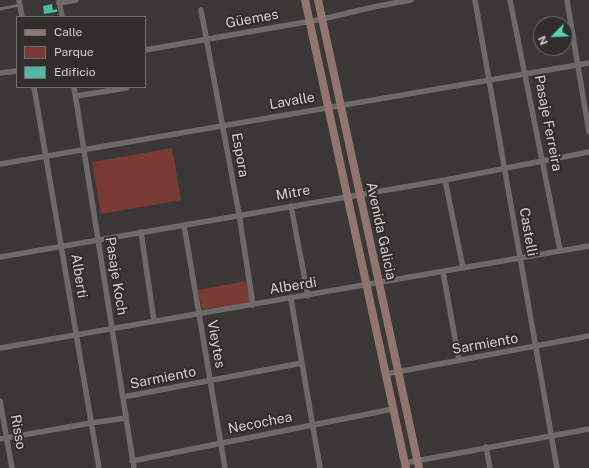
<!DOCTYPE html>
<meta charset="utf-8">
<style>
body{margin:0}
#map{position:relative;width:589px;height:468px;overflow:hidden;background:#3a3737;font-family:"Public Sans",sans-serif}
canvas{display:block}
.legend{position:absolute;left:16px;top:16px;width:130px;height:72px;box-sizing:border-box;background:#302d2c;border:1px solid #716f6e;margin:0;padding:5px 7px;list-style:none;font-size:12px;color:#d2d1d0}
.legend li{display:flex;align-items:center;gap:8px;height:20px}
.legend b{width:20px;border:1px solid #716f6e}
.north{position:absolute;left:533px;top:16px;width:40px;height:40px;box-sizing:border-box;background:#302d2c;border:1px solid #716f6e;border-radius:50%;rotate:246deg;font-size:11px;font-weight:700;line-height:16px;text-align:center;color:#d2d1d0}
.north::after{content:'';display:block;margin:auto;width:14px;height:18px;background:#5eceb8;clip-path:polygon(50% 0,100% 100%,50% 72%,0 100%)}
</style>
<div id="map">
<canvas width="589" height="468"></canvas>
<ul class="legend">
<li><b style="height:5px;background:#927470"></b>Calle</li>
<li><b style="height:11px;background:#7a3a34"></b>Parque</li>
<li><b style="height:11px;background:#54b7a3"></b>Edificio</li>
</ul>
<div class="north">N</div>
</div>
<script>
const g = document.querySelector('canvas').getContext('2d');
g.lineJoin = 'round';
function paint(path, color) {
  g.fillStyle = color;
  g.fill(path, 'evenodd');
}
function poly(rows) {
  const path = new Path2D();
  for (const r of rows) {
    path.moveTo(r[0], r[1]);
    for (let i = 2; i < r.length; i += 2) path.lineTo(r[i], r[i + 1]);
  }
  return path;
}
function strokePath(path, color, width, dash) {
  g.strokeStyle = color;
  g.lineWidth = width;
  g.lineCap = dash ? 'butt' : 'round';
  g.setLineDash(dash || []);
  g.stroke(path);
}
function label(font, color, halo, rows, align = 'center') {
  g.font = font + ' "Public Sans",sans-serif';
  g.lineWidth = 4;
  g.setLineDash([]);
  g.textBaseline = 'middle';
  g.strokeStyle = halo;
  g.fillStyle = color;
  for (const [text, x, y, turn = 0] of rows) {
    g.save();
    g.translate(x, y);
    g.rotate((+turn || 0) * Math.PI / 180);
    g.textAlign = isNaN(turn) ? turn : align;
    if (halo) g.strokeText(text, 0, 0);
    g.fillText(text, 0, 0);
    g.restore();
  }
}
const green = poly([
 [172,148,181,200,101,214,92,162],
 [246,281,250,302,202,310,198,290]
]);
const shadow = poly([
 [52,5,55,10,59,13,45,13,44,7]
]);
const building = poly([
 [52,4,53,10,57,9,57,12,44,14,43,6]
]);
const service = poly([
 [0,9,20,5]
]);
const minor = poly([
 [19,0,22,17],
 [59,0,62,17],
 [475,0,557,468],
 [510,0,560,250],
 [567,0,589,132],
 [59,3,76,0],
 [201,10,239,214,253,305],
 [145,50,323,19,373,7,411,0],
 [0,73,17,71],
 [34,87,99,468],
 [74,87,134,468],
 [76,96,126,88],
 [0,164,589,63],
 [445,180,463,268],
 [291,206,308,296],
 [184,225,225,468],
 [141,232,154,321],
 [0,257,445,180,589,152],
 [443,272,459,360],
 [291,299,320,468],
 [0,348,589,246],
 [386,374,589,336],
 [123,397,302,363],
 [0,401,12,468],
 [0,439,91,423,126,418],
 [486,447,490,468],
 [132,461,393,409],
 [405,463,589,429]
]);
const secondary = poly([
 [305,0,406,468],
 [318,0,419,468]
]);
const streetNames = [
 ["Güemes",252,19,-10],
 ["Lavalle",292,101,-10],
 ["Pasaje Ferreira",548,123,79],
 ["Espora",240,155,80],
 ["Mitre",293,193,-10],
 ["Avenida Galicia",381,231,78],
 ["Castelli",528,232,80],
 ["Alberti",79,276,81],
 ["Pasaje Koch",116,276,81],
 ["Alberdi",293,286,-9],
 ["Vieytes",216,344,80],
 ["Sarmiento",485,344,-10],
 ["Sarmiento",163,378,-11],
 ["Necochea",260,423,-11],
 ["Risso",18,432,80]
];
paint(green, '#7a3a34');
paint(shadow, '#0007');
paint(building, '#54b7a3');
strokePath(service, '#6d6a69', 3);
strokePath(minor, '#6d6a69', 5.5);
strokePath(secondary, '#927470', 8);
label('14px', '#d2d1d0', '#302d2c', streetNames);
</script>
